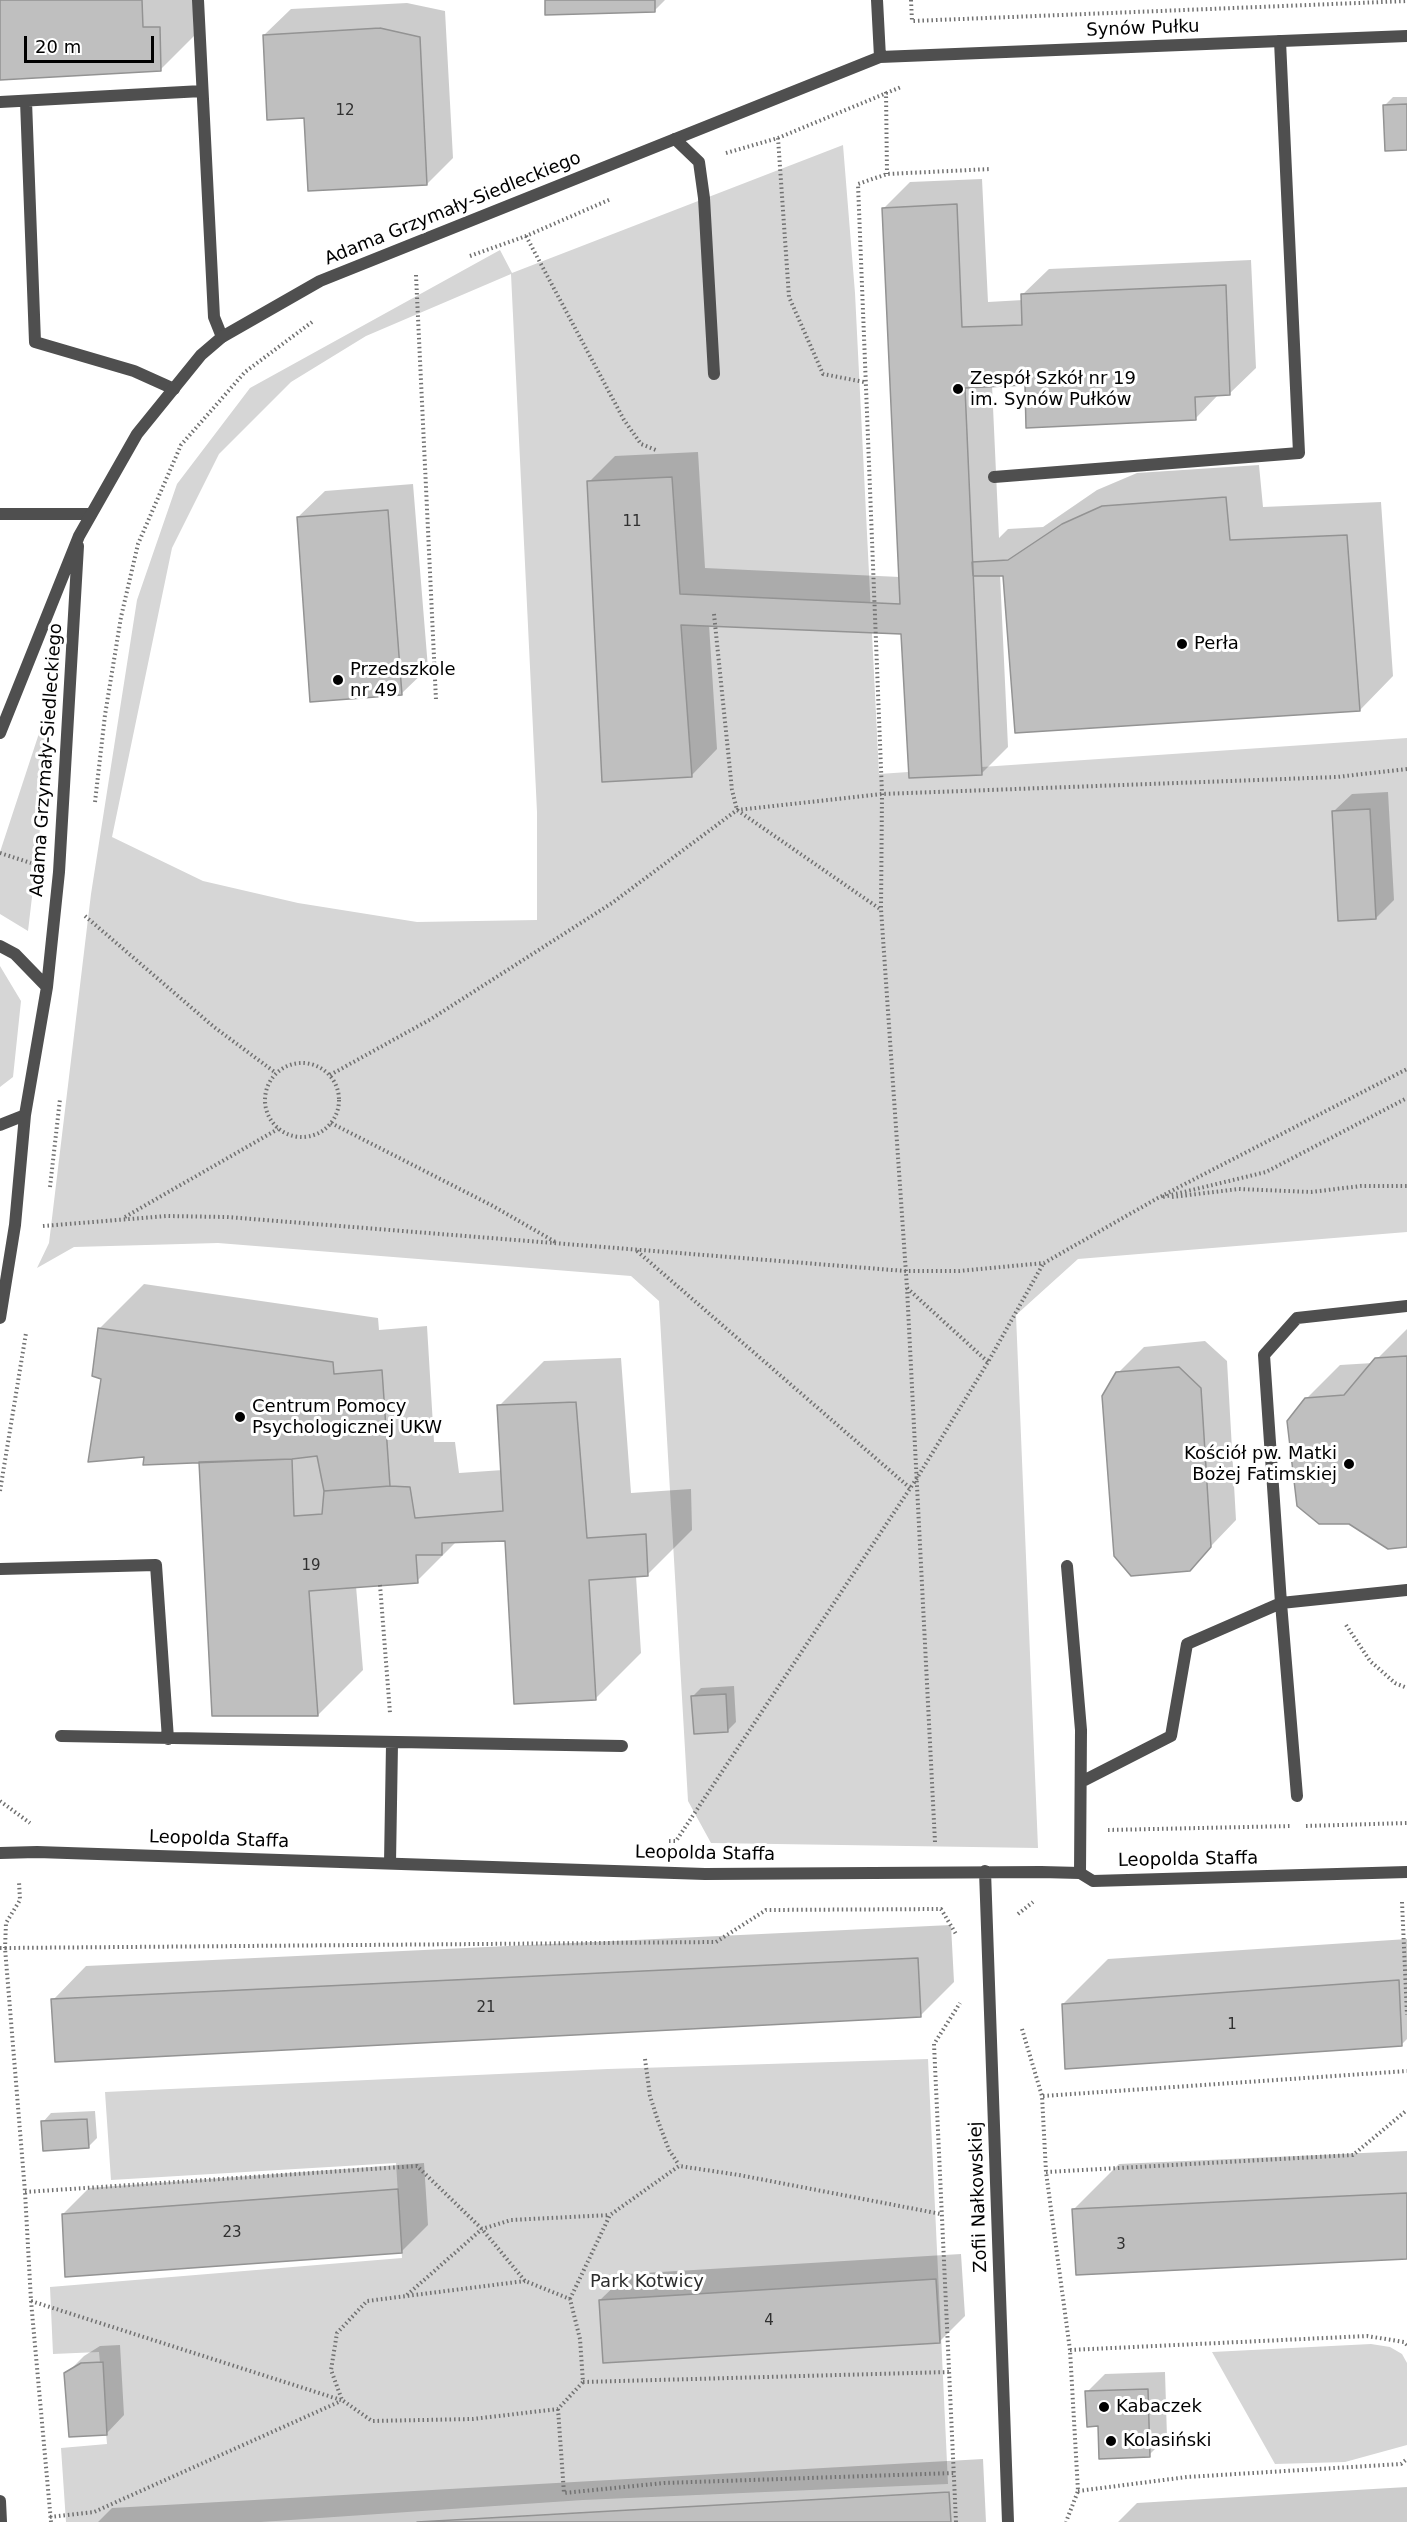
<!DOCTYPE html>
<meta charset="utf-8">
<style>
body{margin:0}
#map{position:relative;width:1407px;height:2522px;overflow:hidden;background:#fff;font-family:"DejaVu Sans",sans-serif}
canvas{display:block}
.scale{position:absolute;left:24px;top:36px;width:130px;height:27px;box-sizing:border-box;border:3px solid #000;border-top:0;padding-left:8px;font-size:18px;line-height:21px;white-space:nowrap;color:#000;-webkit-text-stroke:4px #fff;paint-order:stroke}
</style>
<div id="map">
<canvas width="1407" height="2522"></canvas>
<div class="scale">20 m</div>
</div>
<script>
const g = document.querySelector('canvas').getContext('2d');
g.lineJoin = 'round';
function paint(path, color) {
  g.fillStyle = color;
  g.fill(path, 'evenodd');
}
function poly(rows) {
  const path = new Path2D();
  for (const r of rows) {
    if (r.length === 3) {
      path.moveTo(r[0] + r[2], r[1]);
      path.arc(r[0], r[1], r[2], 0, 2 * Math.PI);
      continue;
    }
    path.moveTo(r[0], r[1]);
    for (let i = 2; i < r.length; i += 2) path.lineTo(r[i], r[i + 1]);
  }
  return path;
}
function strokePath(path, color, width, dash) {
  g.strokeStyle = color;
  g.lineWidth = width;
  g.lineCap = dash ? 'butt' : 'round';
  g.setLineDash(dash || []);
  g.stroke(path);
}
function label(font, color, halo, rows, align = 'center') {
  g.font = font + ' "DejaVu Sans",sans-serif';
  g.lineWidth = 6;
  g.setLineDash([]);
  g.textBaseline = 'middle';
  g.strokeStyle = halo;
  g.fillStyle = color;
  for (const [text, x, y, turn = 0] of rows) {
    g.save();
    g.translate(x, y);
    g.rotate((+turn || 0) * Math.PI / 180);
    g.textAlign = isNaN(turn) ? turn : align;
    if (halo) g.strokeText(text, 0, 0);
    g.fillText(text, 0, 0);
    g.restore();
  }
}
const green = poly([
 [843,145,855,293,879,774,1407,738,1407,1232,1078,1259,1016,1315,1038,1848,711,1843,688,1801,659,1301,631,1276,218,1243,74,1247,37,1268,49,1243,91,894,137,600,177,484,250,388,500,250,512,273],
 [511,274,537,812,537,920,417,922,298,903,203,881,112,837,172,548,219,454,291,382,366,336],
 [57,684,28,931,0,914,0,852,48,706],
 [0,966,21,1001,13,1077,0,1087],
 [928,2059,948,2484,583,2500,261,2522,66,2522,61,2448,107,2444,99,2352,53,2354,50,2287,402,2258,396,2163,111,2180,105,2092,608,2069],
 [1371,2344,1390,2347,1402,2354,1407,2363,1407,2445,1345,2462,1275,2464,1212,2352]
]);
const shadow = poly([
 [0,0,193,0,194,36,161,69,0,78],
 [547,0,665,0,655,10],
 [407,3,445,11,453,158,427,184,305,116,264,35,291,9],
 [1393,97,1407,97,1407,148,1384,106],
 [982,179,988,302,1023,300,1022,295,1049,269,1251,260,1256,368,1229,394,1219,394,1195,419,1026,383,992,385,999,538,1008,529,1043,527,1097,490,1137,473,1259,465,1263,507,1381,502,1393,676,1360,710,1000,574,1008,747,982,773,902,633,709,625,717,749,691,776,589,482,615,456,698,452,705,568,900,577,884,208,910,182],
 [413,484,428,668,401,694,298,517,325,491],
 [1388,792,1394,900,1376,918,1334,811,1352,794],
 [144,1284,378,1318,379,1330,427,1326,434,1442,455,1442,459,1473,503,1470,499,1406,544,1361,621,1358,631,1493,691,1489,692,1530,647,1575,636,1576,641,1653,596,1698,506,1540,457,1541,417,1581,356,1586,363,1670,318,1715,201,1461,145,1456,103,1378,99,1329],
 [1407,1329,1407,1546,1306,1399,1340,1365,1373,1363],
 [1205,1341,1227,1361,1236,1520,1189,1569,1118,1373,1144,1347],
 [734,1686,736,1722,727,1731,693,1696,701,1688],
 [951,1925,954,1982,920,2016,53,2000,86,1966],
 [1407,1939,1407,2039,1402,2044,1063,2004,1108,1959],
 [95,2111,97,2138,88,2147,43,2122,51,2113],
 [1407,2151,1407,2257,1074,2209,1119,2164],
 [424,2163,428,2225,402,2251,63,2214,89,2188],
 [961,2254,965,2316,939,2342,600,2300,627,2274],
 [120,2345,124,2415,107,2433,66,2374,84,2356,100,2346],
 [1165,2372,1167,2437,1149,2455,1100,2425,1087,2392,1105,2374],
 [983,2459,986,2522,98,2522,112,2508],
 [1407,2487,1407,2522,1118,2522,1137,2503]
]);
const building = poly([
 [0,0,142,0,143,27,160,27,161,71,0,80,0,0],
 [545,0,655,0,655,12,545,15,545,0],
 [380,28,420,37,427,185,308,191,304,118,267,120,263,35,380,28],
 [1407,104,1407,150,1385,151,1383,105,1407,104],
 [957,204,962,327,1022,325,1021,294,1226,285,1230,395,1195,397,1196,420,1026,428,1025,385,965,388,982,775,909,778,901,634,681,625,692,777,602,782,587,481,672,477,680,594,900,604,882,208,957,204],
 [1226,497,1230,540,1347,535,1360,711,1015,733,1003,576,973,576,972,562,1008,560,1062,524,1102,506,1226,497],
 [388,510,402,695,310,702,297,517,388,510],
 [1370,809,1376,919,1338,921,1332,811,1370,809],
 [98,1328,333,1362,334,1374,382,1370,390,1486,324,1491,317,1456,292,1459,143,1465,144,1457,88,1462,101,1379,92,1376,98,1328],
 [1407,1356,1407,1547,1388,1549,1349,1524,1319,1524,1297,1506,1287,1421,1305,1398,1344,1395,1375,1358,1407,1356],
 [1179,1367,1201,1388,1211,1547,1190,1571,1131,1576,1114,1556,1102,1396,1116,1372,1179,1367],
 [576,1402,587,1538,646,1534,648,1576,589,1580,596,1700,514,1704,505,1541,442,1543,442,1555,416,1555,418,1583,309,1591,318,1716,212,1716,199,1462,292,1459,294,1516,322,1514,324,1491,390,1486,410,1487,415,1518,503,1511,497,1405,576,1402],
 [726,1694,728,1732,694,1734,691,1696,726,1694],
 [918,1958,921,2017,55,2062,51,1999,918,1958],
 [1399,1980,1402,2046,1065,2069,1062,2004,1399,1980],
 [87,2119,89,2148,43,2151,41,2121,87,2119],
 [398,2189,402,2253,65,2277,62,2214,398,2189],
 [1407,2193,1407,2259,1076,2275,1072,2209,1407,2193],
 [936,2279,940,2343,603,2363,599,2300,936,2279],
 [103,2362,107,2435,69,2437,64,2373,81,2363,103,2362],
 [1148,2389,1150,2457,1099,2459,1098,2426,1087,2427,1085,2391,1148,2389],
 [949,2492,951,2522,417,2522,949,2492]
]);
const path = poly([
 [911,0,912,21,1407,1],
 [886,92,887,174],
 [778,138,789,297,823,374,864,382],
 [726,153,778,138,901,87],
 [526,236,624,420,641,444,656,450],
 [470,256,526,236,611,199],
 [416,275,436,700],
 [714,614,732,790,737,810,880,909],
 [95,802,105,715,121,617,138,544,181,445,245,372,312,322],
 [0,853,31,863],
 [85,916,214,1027,276,1073],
 [302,1100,37],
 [330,1075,431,1019,612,903,737,810,882,794,1337,777,1407,769],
 [331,1123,491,1205,557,1243],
 [50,1187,60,1099],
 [1163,1197,1266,1172,1407,1098],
 [1172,1197,1239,1189,1311,1192,1361,1186,1407,1186],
 [125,1217,278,1129],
 [43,1226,167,1216,227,1217,905,1271,959,1271,1044,1263,1156,1199,1407,1069],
 [637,1251,910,1488],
 [907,1288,988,1362],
 [0,1491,26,1333],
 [380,1585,390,1713],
 [1346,1625,1370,1661,1395,1683,1407,1688],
 [0,1801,30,1823],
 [1306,1826,1407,1823],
 [1108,1830,1292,1826],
 [669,1841,676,1841,917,1478,988,1362,1043,1264],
 [935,1842,907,1288,881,909,882,794,858,184,887,174,991,169],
 [1402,1902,1407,2015],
 [1018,1914,1033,1902],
 [0,1948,5,1948,6,1923,20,1900,19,1882],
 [1022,2029,1042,2096,1046,2172,1070,2350,1078,2491,1066,2522],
 [645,2059,650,2096,658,2121,669,2150,679,2165],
 [1043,2096,1407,2071],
 [1046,2172,1353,2155,1407,2110],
 [25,2192,417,2166,482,2229,525,2281,570,2299,580,2339,583,2382,558,2409,473,2419,372,2421,342,2400,331,2370,337,2333,367,2301,525,2281],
 [407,2295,482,2229,511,2220,610,2215],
 [570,2299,610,2215,679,2166,739,2175,941,2214],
 [31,2301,341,2400],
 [1070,2350,1367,2336,1404,2342,1407,2345],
 [583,2382,949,2372],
 [558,2409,564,2493,664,2483,954,2473],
 [1078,2491,1187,2477,1401,2464,1407,2459],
 [50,2517,94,2512,341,2401],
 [51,2522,31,2301,25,2192,5,1948,716,1942,766,1910,941,1909,956,1934],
 [956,2522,934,2044,960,2003]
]);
const service = poly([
 [198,0,214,317,222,337],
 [26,101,35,342,134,371,174,389],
 [0,102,202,91],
 [675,139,699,162,704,198,714,374],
 [994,477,1299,453,1280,41],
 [0,514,91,514],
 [1067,1566,1081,1730,1080,1873],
 [0,1569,156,1565,168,1739],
 [61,1736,622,1746],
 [1081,1782,1171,1736,1187,1644,1281,1603,1407,1590],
 [1297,1796,1281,1603,1264,1355,1297,1318,1407,1306],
 [390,1863,392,1744]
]);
const minor = poly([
 [877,0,880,57],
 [0,733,79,536,137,434,201,355,222,337,320,281,880,57,1407,36],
 [0,946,15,954,47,987],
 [0,1125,25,1115],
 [0,1318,15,1225,25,1115,47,987,59,872,78,546],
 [0,1853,37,1852,705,1874,1041,1872,1080,1873,1093,1881,1407,1872],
 [985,1871,1008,2522],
 [0,2501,1,2522]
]);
const markers = [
 [958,389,6,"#000"],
 [1182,644,6,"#000"],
 [338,680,6,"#000"],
 [240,1417,6,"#000"],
 [1349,1464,6,"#000"],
 [1104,2407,6,"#000"],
 [1111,2441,6,"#000"]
];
const numberNames = [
 ["12",345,111],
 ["11",632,522],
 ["19",311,1566],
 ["21",486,2008],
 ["1",1232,2025],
 ["23",232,2233],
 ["3",1121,2245],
 ["4",769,2321]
];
const streetNames = [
 ["Synów Pułku",1143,29,-2],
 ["Adama Grzymały-Siedleckiego",453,209,-22],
 ["Adama Grzymały-Siedleckiego",47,760,-86],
 ["Leopolda Staffa",219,1840,2],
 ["Leopolda Staffa",705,1854,1],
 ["Leopolda Staffa",1188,1860,-1],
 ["Zofii Nałkowskiej",979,2197,-92]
];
const poiNames = [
 ["Zespół Szkół nr 19",970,379],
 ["im. Synów Pułków",970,400],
 ["Perła",1194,644],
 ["Przedszkole",350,670],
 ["nr 49",350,691],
 ["Centrum Pomocy",252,1407],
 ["Psychologicznej UKW",252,1428],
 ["Kościół pw. Matki",1337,1454,"right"],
 ["Bożej Fatimskiej",1337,1475,"right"],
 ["Kabaczek",1116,2407],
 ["Kolasiński",1123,2441]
];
const parkNames = [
 ["Park Kotwicy",647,2282]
];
paint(green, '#d6d6d6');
paint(shadow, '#0003');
paint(building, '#bfbfbf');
strokePath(building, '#939393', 1.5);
strokePath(path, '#717171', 4, [1.5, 3]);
strokePath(service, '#4f4f4f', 12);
strokePath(minor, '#4f4f4f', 12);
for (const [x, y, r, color] of markers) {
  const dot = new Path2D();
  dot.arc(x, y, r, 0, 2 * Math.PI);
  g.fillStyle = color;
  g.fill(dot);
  strokePath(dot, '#fff', 2);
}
label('15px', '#303030', null, numberNames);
label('18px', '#000', '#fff', streetNames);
label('18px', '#000', '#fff', poiNames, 'left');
label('18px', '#2d2d2d', '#fff', parkNames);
</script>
